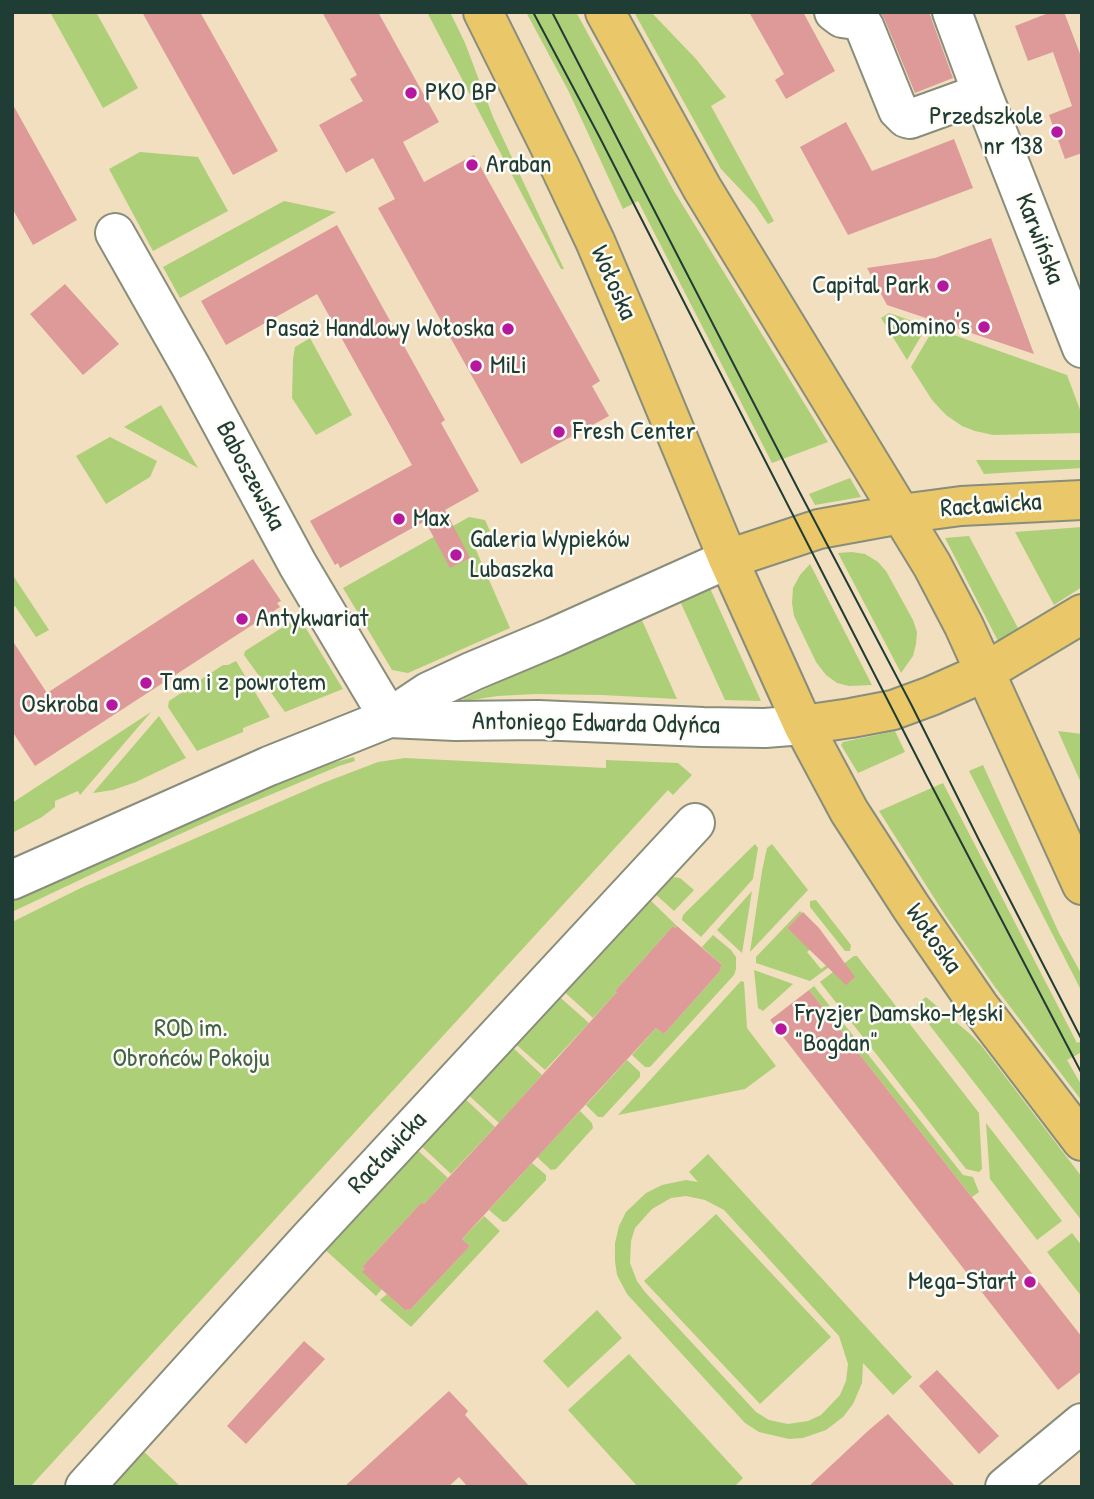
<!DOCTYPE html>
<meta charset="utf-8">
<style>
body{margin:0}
#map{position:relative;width:1094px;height:1499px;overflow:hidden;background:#f1dfc0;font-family:"Patrick Hand",sans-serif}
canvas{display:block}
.frame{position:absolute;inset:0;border:14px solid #1f3d34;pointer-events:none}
</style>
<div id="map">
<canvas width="1094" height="1499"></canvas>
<div class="frame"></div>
</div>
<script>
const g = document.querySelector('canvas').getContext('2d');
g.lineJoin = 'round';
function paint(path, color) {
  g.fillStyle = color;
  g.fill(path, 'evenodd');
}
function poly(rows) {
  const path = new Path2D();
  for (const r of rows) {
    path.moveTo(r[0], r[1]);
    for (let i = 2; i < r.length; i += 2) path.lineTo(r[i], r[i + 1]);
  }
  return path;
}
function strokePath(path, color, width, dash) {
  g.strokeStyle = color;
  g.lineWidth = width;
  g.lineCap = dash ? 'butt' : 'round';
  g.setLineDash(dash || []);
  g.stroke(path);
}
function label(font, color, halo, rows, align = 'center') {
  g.font = font + ' "Patrick Hand",sans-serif';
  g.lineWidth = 5;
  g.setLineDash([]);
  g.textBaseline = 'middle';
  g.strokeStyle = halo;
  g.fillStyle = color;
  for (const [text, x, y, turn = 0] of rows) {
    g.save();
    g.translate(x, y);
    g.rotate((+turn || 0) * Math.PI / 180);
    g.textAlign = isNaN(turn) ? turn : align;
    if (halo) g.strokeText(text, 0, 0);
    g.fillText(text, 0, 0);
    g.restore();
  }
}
const green = poly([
 [50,12,96,12,138,88,103,108],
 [427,12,450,12,465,43,493,117,564,269,561,269],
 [526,12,576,12,674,191,828,442,772,463,638,201,623,209,568,90],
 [634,12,651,12,696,59,726,97,711,106,774,221,768,224,755,205,721,169],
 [140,152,198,157,228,211,153,251,109,169],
 [284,201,336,212,180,298,163,267],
 [889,313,927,326,907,360,881,318],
 [934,328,1067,375,1082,415,1082,433,993,435,975,431,962,426,946,415,932,400,911,367],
 [310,338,352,415,316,435,292,398,293,359,295,347],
 [161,405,198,468,124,427],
 [110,437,157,461,150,477,106,504,76,456],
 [976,460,1082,460,1082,468,984,474],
 [850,478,861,497,815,505,809,494],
 [469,517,485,520,490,531,487,532,488,536,473,543,510,628,408,673,392,670,343,588],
 [1082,527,1082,587,1054,605,1015,532],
 [969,536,1018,628,998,641,945,538],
 [852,552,865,554,878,562,886,571,913,620,917,632,916,644,913,656,901,673,838,553],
 [810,564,872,685,849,686,837,683,826,675,816,662,794,616,792,603,793,588,800,575],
 [12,574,49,630,36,637,15,606,12,607],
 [709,586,761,701,725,700,679,599],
 [299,617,343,689,285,712,244,655,245,651],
 [641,618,677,699,602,695,535,694,498,696,464,701,463,699],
 [236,661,270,717,243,728,243,732,197,751,168,707,169,701,223,665,228,665],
 [151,712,80,795,78,791,55,801,55,807,42,817,12,833,12,803],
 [159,716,186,758,136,782,113,790,93,793],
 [895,731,905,752,858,773,841,745,843,742],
 [1058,731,1082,734,1082,785],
 [354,757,355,761,339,766,222,815,105,868,12,912,12,902,103,858,314,768],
 [405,758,606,768,606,760,678,763,692,775,673,795,668,790,30,1487,12,1487,12,922,83,887,323,783,378,762],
 [983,765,1059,933,1082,975,1082,992,969,771],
 [943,783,1077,1043,1082,1041,1082,1052,1067,1060,1082,1086,1082,1101,995,987,945,915,879,811],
 [755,844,758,848,753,879,701,937,682,920,683,915],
 [772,844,808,890,750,952,762,871,767,848],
 [674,877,680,878,694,890,674,911,653,892,667,880],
 [752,891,742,953,717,930],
 [648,898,677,926,675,928,673,926,615,991,617,992,593,1018,559,987],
 [816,900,851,945,850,951,845,951,810,907,810,901],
 [800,911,802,913,787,928,802,942,817,926,825,937,807,952,821,969,838,957,840,959,810,981,756,963,756,957],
 [713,935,731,950,736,957,736,969,734,975,650,1067,645,1067,632,1055,656,1028,664,1034,721,970,720,968,722,965,702,947],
 [854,956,857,956,979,1113,982,1169,979,1172,966,1169,820,982],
 [754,970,793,984,763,1011,758,1008],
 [741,981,744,982,747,1028,776,1066,745,1089,618,1115],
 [814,986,963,1175,973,1177,979,1192,972,1197,809,990],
 [554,992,589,1023,545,1070,510,1039],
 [926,997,969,1033,981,1045,1082,1177,1082,1221,917,1009,918,1003],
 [508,1043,542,1075,499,1123,464,1091],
 [627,1060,640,1072,640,1077,603,1117,598,1117,586,1105],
 [460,1094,495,1127,451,1174,416,1141],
 [580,1111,592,1123,593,1128,556,1169,551,1170,537,1157],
 [986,1123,1062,1221,1037,1240,990,1179],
 [412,1145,448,1178,424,1204,422,1202,362,1267,365,1269,363,1272,382,1289,376,1296,321,1246],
 [708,1154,912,1377,893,1395,863,1363,862,1383,853,1404,843,1417,826,1430,803,1438,789,1439,759,1432,745,1423,627,1294,617,1275,615,1261,615,1243,619,1226,626,1212,646,1193,662,1185,686,1180,698,1182,689,1172],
 [686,1196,705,1200,724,1210,839,1336,848,1364,846,1381,840,1395,821,1415,808,1421,788,1424,769,1420,756,1412,645,1292,637,1281,630,1263,631,1241,635,1228,652,1209,671,1198],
 [532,1163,546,1175,546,1180,507,1221,503,1222,489,1210],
 [716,1214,831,1337,760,1404,644,1281],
 [484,1216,500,1231,411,1327,380,1300,387,1294,406,1311,408,1309,410,1310,470,1246,462,1239],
 [1072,1233,1082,1246,1082,1297,1047,1252],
 [597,1310,622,1338,568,1388,543,1361],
 [629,1354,743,1478,734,1487,638,1487,568,1410],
 [140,1448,181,1487,103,1487]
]);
const building = poly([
 [142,12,200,12,278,151,233,175],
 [322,12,378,12,439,122,403,142,424,182,474,155,600,381,592,386,609,416,521,464,378,208,395,199,373,158,346,173,319,125,363,101,350,79,357,75],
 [749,12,803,12,835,71,786,99,775,80,784,74],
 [880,12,929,12,953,78,915,93,884,18],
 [1051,12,1064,12,1082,59,1082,153,1065,159,1049,115,1072,106,1053,52,1028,61,1015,26],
 [12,103,77,220,33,245,12,208],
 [846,122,872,171,954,139,973,188,848,235,800,147],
 [337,225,445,420,441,423,479,491,445,510,470,558,450,568,425,521,340,568,338,563,335,565,310,521,412,465,317,294,226,345,201,301],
 [991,238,1034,354,887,305,867,268,935,258],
 [65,284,119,344,83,375,30,314],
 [253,559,281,601,277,603,280,607,35,766,12,731,12,640,47,693],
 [803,912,819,928,855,977,846,985,787,928],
 [673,926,675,928,677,926,722,965,720,968,721,970,664,1034,656,1028,462,1239,470,1246,410,1310,408,1309,406,1311,362,1272,365,1269,362,1267,422,1202,424,1204,497,1125,617,992,615,991],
 [809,990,1082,1337,1082,1371,1058,1390,770,1020],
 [304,1341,325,1359,246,1444,227,1426],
 [937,1370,999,1436,979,1454,919,1386],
 [449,1391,468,1411,465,1415,530,1487,468,1487,459,1477,448,1487,344,1487],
 [888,1414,956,1487,808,1487,869,1430]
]);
const minor = poly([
 [834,12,842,18,856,20,864,26,898,110,906,118,910,119,982,93],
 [952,12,982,93,1082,348],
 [115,233,191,367,298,565,389,718],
 [389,718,455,721,538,720,703,727,765,728,803,725],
 [12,880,269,766,389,718,428,692,473,671,554,637,728,559],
 [85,1487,308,1240,695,823],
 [1005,1487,1082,1423]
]);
const major = poly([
 [483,12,561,169,595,241,641,349,728,559,803,725,849,811,911,907,979,1006,1082,1141],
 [605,12,702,188,932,565,964,626,1082,885],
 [728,559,819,529,901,514,961,506,1082,500],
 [803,725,851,718,893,710,931,696,985,672,1082,614]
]);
const tram = poly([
 [533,12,599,136,926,775,1082,1074],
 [552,12,799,491,911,704,979,840,1082,1040]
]);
const markers = [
 [411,93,7,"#b5179e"],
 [1057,132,7,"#b5179e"],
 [472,165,7,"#b5179e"],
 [943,286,7,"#b5179e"],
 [984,327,7,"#b5179e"],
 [508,329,7,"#b5179e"],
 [476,366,7,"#b5179e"],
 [559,432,7,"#b5179e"],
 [399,519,7,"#b5179e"],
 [456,555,7,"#b5179e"],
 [242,619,7,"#b5179e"],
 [146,683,7,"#b5179e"],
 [112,705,7,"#b5179e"],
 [781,1029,7,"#b5179e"],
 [1030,1282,7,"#b5179e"]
];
const poiNames = [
 ["PKO BP",425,93],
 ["Przedszkole",1043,117,"right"],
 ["nr 138",1043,147,"right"],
 ["Araban",486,165],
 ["Capital Park",929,286,"right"],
 ["Domino's",970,327,"right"],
 ["Pasaż Handlowy Wołoska",494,329,"right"],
 ["MiLi",490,366],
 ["Fresh Center",573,432],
 ["Max",413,519],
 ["Galeria Wypieków",470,540],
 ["Lubaszka",470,570],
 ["Antykwariat",256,619],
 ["Tam i z powrotem",160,683],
 ["Oskroba",98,705,"right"],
 ["Fryzjer Damsko-Męski",795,1014],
 ["\"Bogdan\"",795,1044],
 ["Mega-Start",1016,1282,"right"]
];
const streetNames = [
 ["Karwińska",1039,239,69],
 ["Wołoska",613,283,66],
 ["Baboszewska",250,476,62],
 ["Racławicka",991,506,-4],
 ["Antoniego Edwarda Odyńca",596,724,1],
 ["Wołoska",933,939,55],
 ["Racławicka",388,1153,-47]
];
const parkNames = [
 ["ROD im.",191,1029],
 ["Obrońców Pokoju",191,1059]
];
paint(green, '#adcf77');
paint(building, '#dd9a99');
strokePath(minor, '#888e7a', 42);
strokePath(major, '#888e7a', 42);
strokePath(minor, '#fff', 38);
strokePath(major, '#eac769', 38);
strokePath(tram, '#1f3d34', 2);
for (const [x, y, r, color] of markers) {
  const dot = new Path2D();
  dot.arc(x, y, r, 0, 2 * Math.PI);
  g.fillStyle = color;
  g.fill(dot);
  strokePath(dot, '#fdfcf7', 2.5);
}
label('26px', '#1f3d34', '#fdfcf7', poiNames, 'left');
label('26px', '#1f3d34', '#fdfcf7', streetNames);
label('26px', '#426245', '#fdfcf7', parkNames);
</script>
